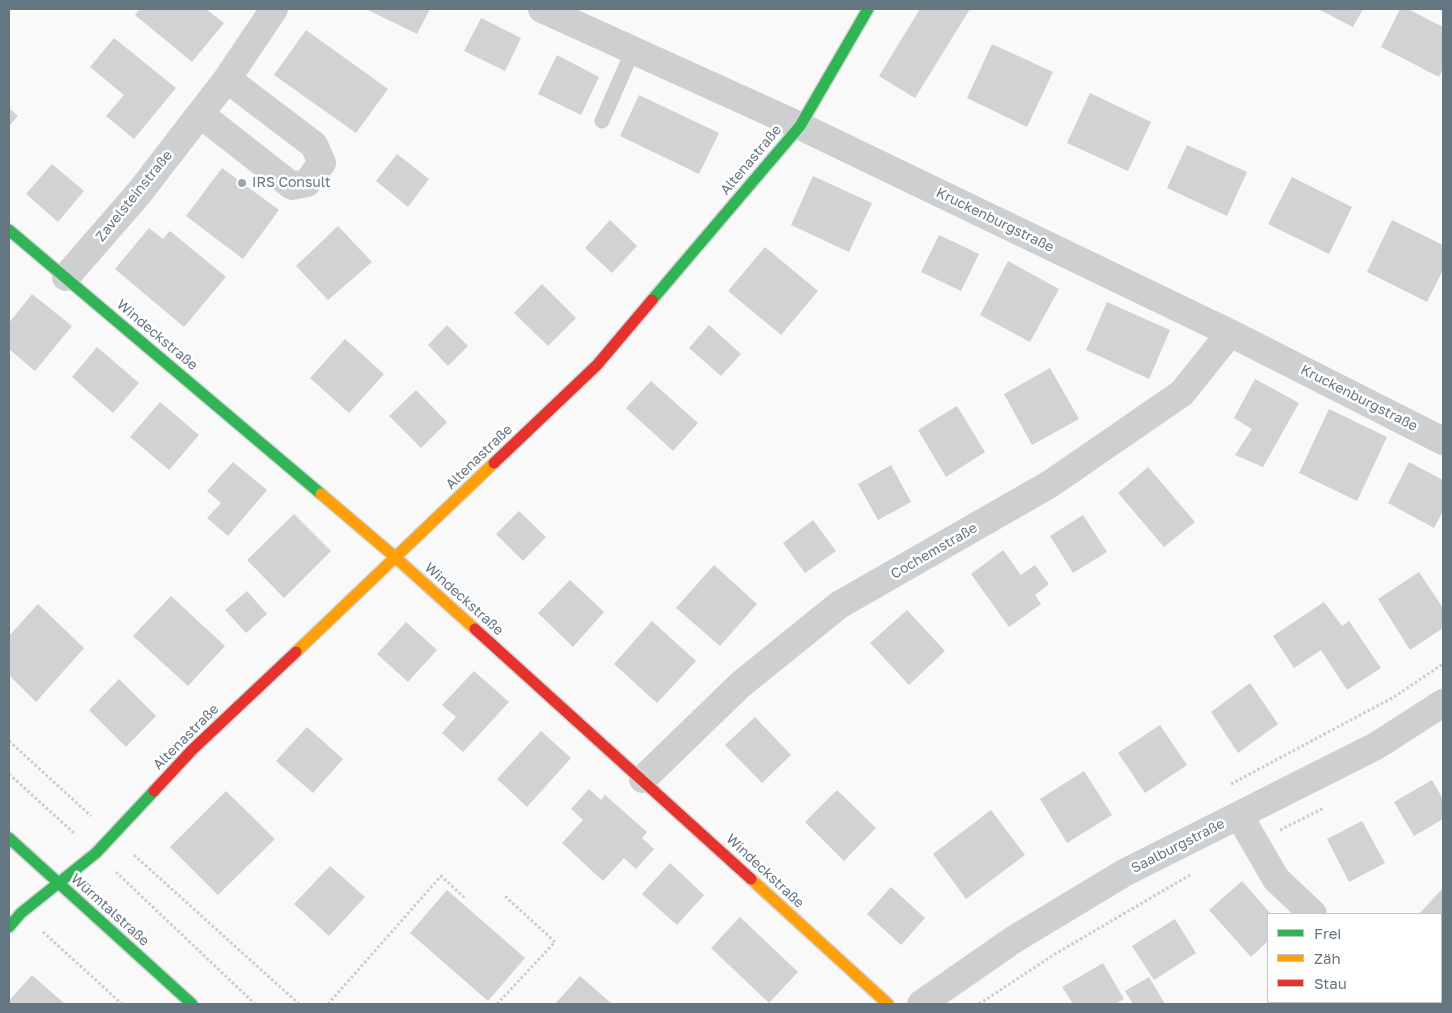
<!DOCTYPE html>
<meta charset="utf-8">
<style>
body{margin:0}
#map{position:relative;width:1452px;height:1013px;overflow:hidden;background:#f9f9f9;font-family:"Golos Text",sans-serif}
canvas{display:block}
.frame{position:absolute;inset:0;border:10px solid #657683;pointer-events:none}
.legend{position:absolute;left:1267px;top:913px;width:175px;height:90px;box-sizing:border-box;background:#fff;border:1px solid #c1c8cd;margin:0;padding:6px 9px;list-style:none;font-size:15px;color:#657683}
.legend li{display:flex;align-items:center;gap:10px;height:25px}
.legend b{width:25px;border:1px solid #c1c8cd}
</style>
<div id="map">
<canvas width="1452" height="1013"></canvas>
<div class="frame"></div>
<ul class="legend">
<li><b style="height:6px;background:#30b455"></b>Frei</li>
<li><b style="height:6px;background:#ff9f0a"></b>Zäh</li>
<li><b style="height:6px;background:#e5322d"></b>Stau</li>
</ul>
</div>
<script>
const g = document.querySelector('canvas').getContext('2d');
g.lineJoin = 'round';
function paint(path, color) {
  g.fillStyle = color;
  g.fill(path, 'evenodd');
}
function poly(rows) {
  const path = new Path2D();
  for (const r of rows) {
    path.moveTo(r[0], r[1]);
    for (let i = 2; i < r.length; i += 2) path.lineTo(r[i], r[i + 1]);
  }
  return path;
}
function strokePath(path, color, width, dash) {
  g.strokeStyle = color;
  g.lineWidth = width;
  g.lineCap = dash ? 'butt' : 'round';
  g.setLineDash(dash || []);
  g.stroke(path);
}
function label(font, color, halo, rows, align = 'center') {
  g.font = font + ' "Golos Text",sans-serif';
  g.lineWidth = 5;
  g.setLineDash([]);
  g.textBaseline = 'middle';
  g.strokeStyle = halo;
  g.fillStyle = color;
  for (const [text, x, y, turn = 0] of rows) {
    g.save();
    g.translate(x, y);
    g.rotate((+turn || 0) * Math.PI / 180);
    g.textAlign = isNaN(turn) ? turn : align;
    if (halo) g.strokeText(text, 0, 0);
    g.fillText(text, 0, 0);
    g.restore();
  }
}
const building = poly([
 [140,9,206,9,224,23,192,62,135,15],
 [366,9,430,9,417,34],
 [920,9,970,9,915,98,879,76],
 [1318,9,1363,9,1353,27],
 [1400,9,1408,9,1443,27,1443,69,1439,77,1381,47],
 [481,18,521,38,505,71,464,51],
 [306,30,388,89,356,133,274,75],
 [114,38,176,88,134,139,106,116,124,95,90,67],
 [992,44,1053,72,1027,127,967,98],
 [557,55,599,77,581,115,538,94],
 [1090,93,1151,122,1128,171,1067,143],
 [639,95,719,133,699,174,620,136],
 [9,108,18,116,9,126],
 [1187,145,1247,172,1227,216,1167,188],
 [397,154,429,179,408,207,376,181],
 [52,164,84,191,58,222,26,194],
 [222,168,279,210,243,259,186,216],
 [813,176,872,203,849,252,791,225],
 [1292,177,1352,207,1329,254,1268,224],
 [610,220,637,246,612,273,585,248],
 [1392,220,1443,245,1443,270,1427,302,1367,272],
 [338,226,372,262,328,300,296,266],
 [149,228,163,239,170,231,226,277,184,327,115,269],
 [939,235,979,254,961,291,921,272],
 [765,247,818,291,781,335,728,291],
 [1008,261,1059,289,1030,342,980,315],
 [542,284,576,318,548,346,514,313],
 [32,294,72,326,35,371,9,349,9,323],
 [1107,302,1170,330,1149,379,1086,350],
 [447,325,468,346,448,366,428,345],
 [709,325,741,354,721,376,689,348],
 [345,339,384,374,349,413,310,378],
 [97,347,139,383,113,413,72,377],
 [1050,368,1079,419,1032,445,1004,394],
 [1255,379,1299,403,1263,467,1235,455,1252,429,1234,418],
 [651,381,698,423,673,451,626,408],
 [416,390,447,422,421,448,389,416],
 [160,402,199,435,169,470,130,437],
 [957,406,985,452,946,477,918,430],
 [1329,409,1387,437,1357,501,1299,473],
 [233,462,267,490,228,536,207,518,221,503,207,491],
 [1409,462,1443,480,1443,511,1434,528,1388,503],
 [891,465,911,502,878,520,858,484],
 [1148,467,1195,522,1164,547,1118,493],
 [519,511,546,537,523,561,496,534],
 [294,514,331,551,284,598,247,560],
 [1083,515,1107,552,1073,573,1050,536],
 [813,520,836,551,805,573,783,543],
 [1003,550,1021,575,1035,565,1049,584,1035,595,1041,604,1009,627,971,574],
 [714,565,757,604,720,646,676,608],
 [1419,572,1443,608,1443,628,1410,650,1378,599],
 [570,580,604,612,573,647,538,613],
 [247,591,267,614,246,633,225,610],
 [171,596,225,646,188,686,133,636],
 [1324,602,1342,626,1349,621,1381,668,1347,690,1321,650,1294,668,1273,636],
 [38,604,84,648,36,702,9,675,9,636],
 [907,610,945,651,909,685,870,643],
 [652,621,696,661,657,703,614,664],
 [406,622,437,650,408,682,377,654],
 [474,671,509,702,463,752,442,733,456,717,442,705],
 [119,679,156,716,126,747,89,710],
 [1250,683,1278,724,1238,753,1211,712],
 [755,717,791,755,762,783,725,745],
 [1160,725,1187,765,1145,793,1118,753],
 [307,727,343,759,313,793,276,761],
 [541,731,571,758,527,807,497,779],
 [1084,771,1112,815,1067,843,1040,799],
 [1432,780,1443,799,1443,819,1414,836,1394,802],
 [589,789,601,800,605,795,647,832,642,838,654,849,636,869,624,858,603,881,562,843,583,820,571,809],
 [837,790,876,828,844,861,805,822],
 [226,791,275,839,218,895,170,847],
 [991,810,1025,855,966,899,933,854],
 [1362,821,1385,863,1349,882,1327,839],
 [670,863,704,895,677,925,642,894],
 [330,866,365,897,329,936,294,904],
 [1242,881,1271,914,1268,914,1268,941,1251,957,1209,910],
 [891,887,925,918,901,945,867,914],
 [1443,888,1443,952,1441,950,1441,914,1419,914],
 [447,890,525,958,488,1001,410,933],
 [740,917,798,972,769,1003,711,948],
 [1175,919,1196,953,1154,980,1132,946],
 [1103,963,1124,999,1115,1004,1073,1004,1062,987],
 [32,975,58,998,65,1004,9,1004,9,1001],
 [580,976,612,1004,555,1004],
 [1149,977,1165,1004,1133,1004,1125,991]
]);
const path = poly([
 [9,741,91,816],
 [9,774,75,834],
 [1231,784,1394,697,1443,664],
 [1280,830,1324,808],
 [134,855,299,1004],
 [116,872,255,1004],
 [43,932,122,1004],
 [328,1004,441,876,466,899],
 [497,1004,555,942,505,896],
 [979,1004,1055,954,1190,875]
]);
const lane = poly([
 [602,121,633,50]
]);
const street = poly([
 [542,9,800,126,1230,333,1443,441],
 [200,114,292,186,307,183,322,163,314,145,227,79],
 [66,277,139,193,227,79,274,9],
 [643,779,740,685,839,605,1050,484,1182,393,1230,333],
 [1239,815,1276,879,1313,914],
 [1403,1002,1405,1004],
 [921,1004,1013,940,1124,873,1376,746,1443,703]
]);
const fast = poly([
 [9,230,321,494],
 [652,300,800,126,868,9],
 [9,838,192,1004],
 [9,927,21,913,96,853,154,791]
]);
const slow = poly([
 [321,494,395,557,475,629],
 [296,652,494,463],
 [751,879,888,1004]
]);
const jam = poly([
 [494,463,597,365,652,300],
 [475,629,751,879],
 [154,791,192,750,296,652]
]);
const markers = [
 [242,183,5,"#99a4ac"]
];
const streetNames = [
 ["Altenastraße",751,160,-50],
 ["Zavelsteinstraße",134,196,-51],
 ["Kruckenburgstraße",995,220,26],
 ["Windeckstraße",157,335,40],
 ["Kruckenburgstraße",1359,398,27],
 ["Altenastraße",479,457,-44],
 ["Cochemstraße",934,551,-30],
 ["Windeckstraße",464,599,42],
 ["Altenastraße",186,737,-45],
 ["Saalburgstraße",1178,846,-27],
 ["Windeckstraße",765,871,43],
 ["Würmtalstraße",110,910,42]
];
const poiNames = [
 ["IRS Consult",252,183]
];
paint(building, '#d0d2d3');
strokePath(fast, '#d5d6d7', 14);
strokePath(slow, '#d5d6d7', 14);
strokePath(jam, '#d5d6d7', 14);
strokePath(path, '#cbcccd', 3, [2.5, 2.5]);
strokePath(lane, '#cecfd0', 15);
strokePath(street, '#cecfd0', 28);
strokePath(fast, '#30b455', 11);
strokePath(slow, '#ff9f0a', 11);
strokePath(jam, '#e5322d', 11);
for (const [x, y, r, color] of markers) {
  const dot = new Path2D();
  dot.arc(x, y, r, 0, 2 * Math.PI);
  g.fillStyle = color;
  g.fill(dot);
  strokePath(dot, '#fff', 2);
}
label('14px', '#657683', '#fff', streetNames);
label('14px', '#657683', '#fff', poiNames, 'left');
</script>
